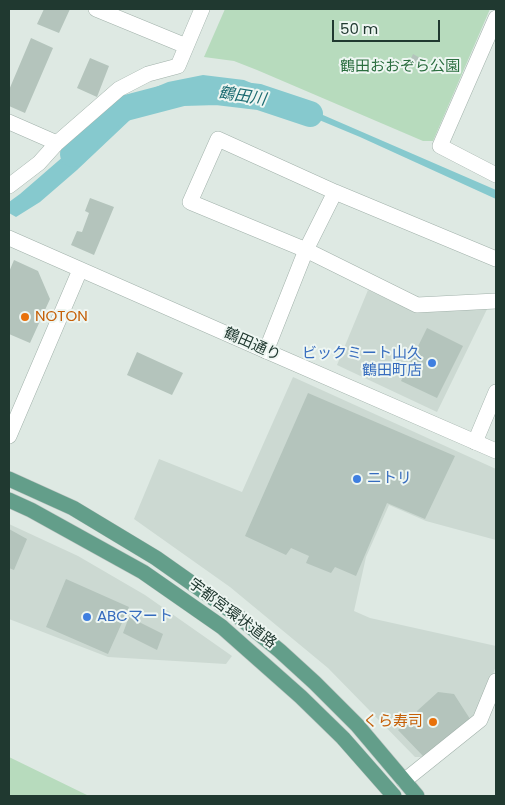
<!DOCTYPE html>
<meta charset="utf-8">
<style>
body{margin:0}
#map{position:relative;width:505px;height:805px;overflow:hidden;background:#dee9e3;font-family:Poppins,sans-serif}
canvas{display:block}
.frame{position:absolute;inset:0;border:10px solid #203930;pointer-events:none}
.scale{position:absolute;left:332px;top:20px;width:108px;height:22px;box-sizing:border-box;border:2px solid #203930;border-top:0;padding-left:6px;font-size:15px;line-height:18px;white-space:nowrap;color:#203930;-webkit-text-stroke:4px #eef6f2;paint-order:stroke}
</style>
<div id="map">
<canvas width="505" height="805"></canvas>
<div class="frame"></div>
<div class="scale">50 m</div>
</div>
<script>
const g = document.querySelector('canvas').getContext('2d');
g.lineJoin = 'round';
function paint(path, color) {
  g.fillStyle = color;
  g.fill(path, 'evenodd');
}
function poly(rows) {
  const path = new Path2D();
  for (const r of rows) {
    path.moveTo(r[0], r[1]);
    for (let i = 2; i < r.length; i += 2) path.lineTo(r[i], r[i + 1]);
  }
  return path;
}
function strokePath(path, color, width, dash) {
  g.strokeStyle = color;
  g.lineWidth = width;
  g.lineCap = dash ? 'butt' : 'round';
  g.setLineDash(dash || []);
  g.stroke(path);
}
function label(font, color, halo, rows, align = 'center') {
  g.font = font + ' Poppins,"Noto Sans JP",sans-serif';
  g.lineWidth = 4;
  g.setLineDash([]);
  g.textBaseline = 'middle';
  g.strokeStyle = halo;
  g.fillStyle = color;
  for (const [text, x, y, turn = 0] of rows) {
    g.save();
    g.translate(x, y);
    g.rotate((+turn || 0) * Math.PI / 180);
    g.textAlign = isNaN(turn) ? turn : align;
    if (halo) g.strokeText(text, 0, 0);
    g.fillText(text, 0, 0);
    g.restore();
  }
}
const built = poly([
 [368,290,414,312,490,303,437,412,337,365],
 [293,377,496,469,496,540,426,521,389,505,366,557,354,611,370,618,496,646,496,666,478,713,424,757,415,757,328,668,230,587,134,519,159,459,242,492],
 [9,524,78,556,145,595,232,656,226,664,108,657,9,619]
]);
const green = poly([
 [225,9,490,9,433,141,423,141,257,70,234,61,204,57],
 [9,757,89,796,9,796]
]);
const water = poly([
 [203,75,244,80,275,93,293,102,496,190,496,199,360,137,252,92,196,90,167,96,149,105,131,119,77,170,40,202,16,217,9,213,9,202,20,194,132,97,168,82]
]);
const river = poly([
 [73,154,101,121,118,110,183,93,217,92,259,97,310,114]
]);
const building = poly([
 [44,9,70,9,59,33,37,24],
 [31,38,53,48,25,113,9,106,9,90],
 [413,54,420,58,417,64,410,61],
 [90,58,109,66,97,97,77,88],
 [90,198,114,207,94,255,71,245,77,231,82,232,89,213,85,211],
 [14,260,38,271,50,299,30,343,9,334,9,272],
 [427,328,463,346,437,398,401,381],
 [137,352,183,373,172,395,127,375],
 [308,393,455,456,425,519,387,503,356,576,335,567,331,573,306,563,309,556,291,548,286,555,245,536],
 [9,529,27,539,14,570,9,568],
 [66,579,129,607,108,654,46,627],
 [129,617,163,634,157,650,123,633],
 [438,692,454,694,470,719,424,757,398,730,418,714,417,711]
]);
const minor = poly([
 [96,9,186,46],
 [496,18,440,146,496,175],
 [9,122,57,143,119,89,148,74,178,66,202,9],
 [9,186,39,163,57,143],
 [335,192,218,139,190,202,306,250,417,305,496,301],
 [266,351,306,250,335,192,496,259],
 [475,442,496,392],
 [404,781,480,720,496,681]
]);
const tertiary = poly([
 [9,238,266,351,496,451],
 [9,436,80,270]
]);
const primary = poly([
 [9,479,73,508,156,558,234,613,280,651,315,683,357,725,417,796],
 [9,500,31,510,143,572,222,627,301,697,343,738,394,796]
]);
const markers = [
 [25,317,5,"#e8710a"],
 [432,363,5,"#3f7fe0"],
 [357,479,5,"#3f7fe0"],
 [87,617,5,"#3f7fe0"],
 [433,722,5,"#e8710a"]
];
const parkNames = [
 ["鶴田おおぞら公園",400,67]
];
const foodNames = [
 ["NOTON",35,317],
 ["くら寿司",423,722,"right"]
];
const streetNames = [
 ["鶴田通り",252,345,24],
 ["宇都宮環状道路",232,614,37]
];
const shopNames = [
 ["ビックミート山久",422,354,"right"],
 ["鶴田町店",422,371,"right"],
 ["ニトリ",367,479],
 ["ABCマート",97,617]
];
const waterNames = [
 ["鶴田川",242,97,9]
];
paint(built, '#ccd9d2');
paint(green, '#b7dbbd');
paint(water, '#86c9ce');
strokePath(river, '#86c9ce', 26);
paint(building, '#b4c4bc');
strokePath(minor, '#a1b1aa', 16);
strokePath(tertiary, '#a1b1aa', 16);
strokePath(primary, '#bcc4c1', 16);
strokePath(minor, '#fff', 15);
strokePath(tertiary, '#fff', 15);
strokePath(primary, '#639e8a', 15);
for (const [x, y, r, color] of markers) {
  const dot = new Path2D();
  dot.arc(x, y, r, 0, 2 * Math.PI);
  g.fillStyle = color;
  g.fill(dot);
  strokePath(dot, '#eef6f2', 2);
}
label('15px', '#2b6e3f', '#eef6f2', parkNames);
label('15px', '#c56008', '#eef6f2', foodNames, 'left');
label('15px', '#203930', '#eef6f2', streetNames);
label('15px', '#366cbe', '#eef6f2', shopNames, 'left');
label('italic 16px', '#1c6c72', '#eef6f2', waterNames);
</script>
